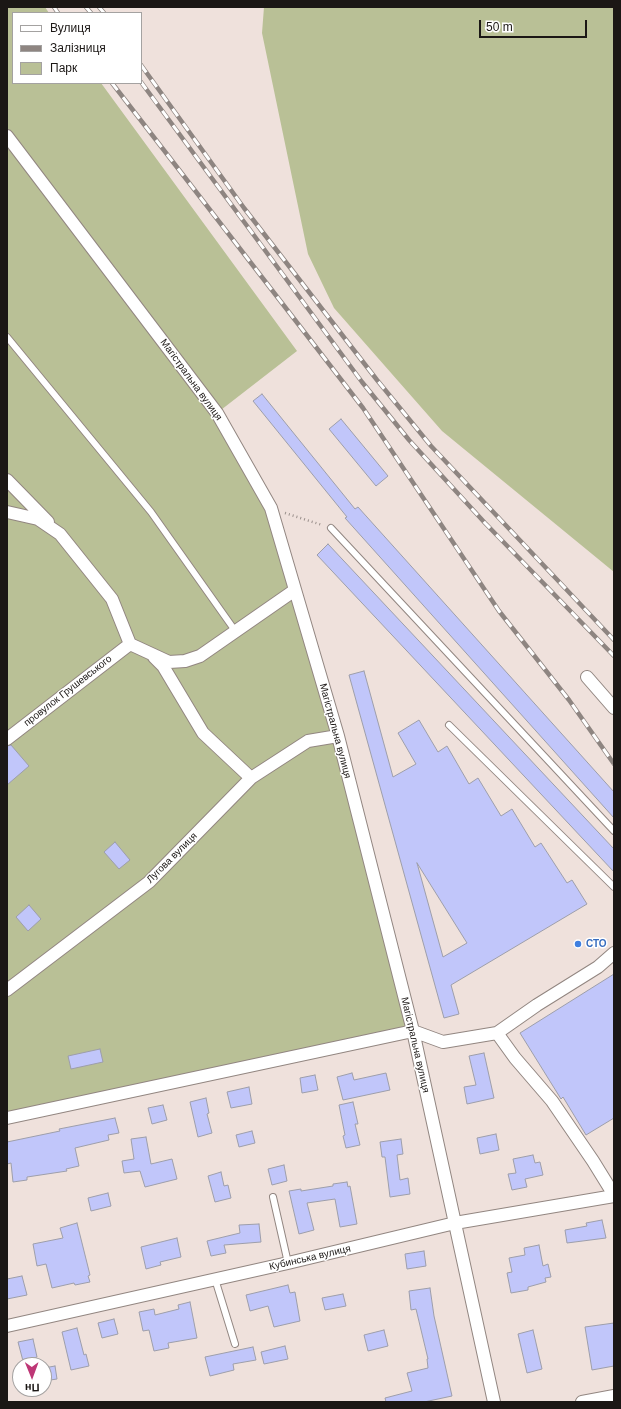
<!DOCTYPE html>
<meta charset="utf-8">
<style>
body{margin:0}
#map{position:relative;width:621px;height:1409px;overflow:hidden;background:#efe1dc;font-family:Helvetica,sans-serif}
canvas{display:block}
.frame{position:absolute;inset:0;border:8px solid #1b1715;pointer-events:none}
.legend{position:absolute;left:12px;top:12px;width:130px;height:72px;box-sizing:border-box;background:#fff;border:1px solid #a4a2a1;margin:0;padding:5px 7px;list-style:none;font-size:12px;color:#1b1715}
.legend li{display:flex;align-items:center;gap:8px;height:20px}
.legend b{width:20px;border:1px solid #a4a2a1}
.north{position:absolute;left:12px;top:1357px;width:40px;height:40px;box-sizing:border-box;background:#fff;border:1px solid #a4a2a1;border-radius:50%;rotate:179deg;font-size:11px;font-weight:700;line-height:16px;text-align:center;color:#1b1715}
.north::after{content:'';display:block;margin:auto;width:14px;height:18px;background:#be3776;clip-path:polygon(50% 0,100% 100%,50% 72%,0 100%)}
.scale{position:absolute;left:479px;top:20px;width:108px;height:18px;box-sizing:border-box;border:2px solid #1b1715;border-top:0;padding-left:5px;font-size:12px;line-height:14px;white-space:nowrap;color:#1b1715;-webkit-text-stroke:3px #fff;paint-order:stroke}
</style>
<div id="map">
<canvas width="621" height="1409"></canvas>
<div class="frame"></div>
<ul class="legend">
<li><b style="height:5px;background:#fff"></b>Вулиця</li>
<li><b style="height:5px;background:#8e8581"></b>Залізниця</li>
<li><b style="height:11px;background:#b9c096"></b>Парк</li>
</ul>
<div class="north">Пн</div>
<div class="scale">50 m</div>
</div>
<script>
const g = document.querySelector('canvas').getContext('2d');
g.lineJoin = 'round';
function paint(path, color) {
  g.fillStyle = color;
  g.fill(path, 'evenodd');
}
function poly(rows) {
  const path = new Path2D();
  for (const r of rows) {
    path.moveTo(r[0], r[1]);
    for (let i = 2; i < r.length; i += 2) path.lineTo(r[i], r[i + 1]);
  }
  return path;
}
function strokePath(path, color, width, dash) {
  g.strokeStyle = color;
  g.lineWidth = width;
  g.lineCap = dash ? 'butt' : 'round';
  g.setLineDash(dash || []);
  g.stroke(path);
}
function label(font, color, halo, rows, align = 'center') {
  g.font = font + ' Helvetica,sans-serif';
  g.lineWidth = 3;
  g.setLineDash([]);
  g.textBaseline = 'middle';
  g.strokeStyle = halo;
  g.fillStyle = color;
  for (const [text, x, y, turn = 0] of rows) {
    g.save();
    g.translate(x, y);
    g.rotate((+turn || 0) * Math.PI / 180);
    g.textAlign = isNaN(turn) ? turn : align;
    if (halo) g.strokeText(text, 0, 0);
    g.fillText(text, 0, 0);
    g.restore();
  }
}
const green = poly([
 [7,7,45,7,49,13,13,13,13,83,101,83,297,351,217,413,271,508,413,1031,7,1118],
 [264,7,614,7,614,572,442,431,334,308,308,254,262,33]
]);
const building = poly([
 [262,394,355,509,358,507,614,792,614,818,345,518,347,517,253,401,262,394],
 [341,419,388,476,376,486,329,429,341,419],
 [328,544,614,849,614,872,317,555,328,544],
 [364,671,393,777,416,764,398,733,419,720,438,752,447,746,469,784,478,778,501,816,512,809,535,847,541,843,567,883,572,880,587,904,451,985,459,1014,444,1018,349,675,364,671],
 [417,863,467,943,443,957,417,863],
 [11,745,29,766,7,785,7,746,11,745],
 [115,842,130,860,119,869,104,852,115,842],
 [29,905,41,919,28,931,16,917,29,905],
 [614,974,614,1118,586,1135,563,1097,561,1099,520,1033,614,974],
 [100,1049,103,1062,71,1069,68,1056,100,1049],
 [484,1053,494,1098,467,1104,464,1087,476,1085,469,1056,484,1053],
 [352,1073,354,1080,386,1073,390,1090,343,1100,337,1077,352,1073],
 [315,1075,318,1090,302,1093,300,1078,315,1075],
 [249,1087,252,1104,231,1108,227,1092,249,1087],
 [206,1098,209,1113,207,1114,212,1133,198,1137,190,1102,206,1098],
 [353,1102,358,1124,355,1124,360,1145,346,1148,343,1136,345,1135,339,1105,353,1102],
 [163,1105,167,1120,152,1124,148,1108,163,1105],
 [115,1118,119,1133,108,1135,109,1140,75,1148,79,1166,66,1169,67,1171,27,1177,27,1180,13,1182,11,1163,7,1164,7,1142,60,1131,59,1129,115,1118],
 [252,1131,255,1143,239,1147,236,1135,252,1131],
 [496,1134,499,1150,480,1154,477,1138,496,1134],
 [146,1137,151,1164,172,1159,177,1179,145,1187,140,1171,124,1173,122,1161,134,1159,131,1139,146,1137],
 [401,1139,403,1154,397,1155,400,1180,408,1178,410,1194,390,1197,385,1157,382,1157,380,1142,401,1139],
 [533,1155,535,1163,540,1162,543,1175,525,1179,527,1187,512,1190,508,1174,516,1173,513,1159,533,1155],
 [284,1165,287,1181,272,1185,268,1169,284,1165],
 [221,1172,224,1186,228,1185,231,1198,215,1202,208,1176,221,1172],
 [347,1182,348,1187,350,1186,357,1224,340,1227,335,1199,307,1203,314,1230,299,1234,289,1191,301,1189,301,1191,333,1186,333,1184,347,1182],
 [108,1193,111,1206,91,1211,88,1198,108,1193],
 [602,1220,606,1238,567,1243,565,1230,587,1226,586,1223,602,1220],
 [77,1223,90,1275,88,1276,90,1282,75,1285,74,1283,52,1288,46,1264,37,1266,33,1244,63,1238,60,1228,77,1223],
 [259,1224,261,1242,224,1245,226,1253,211,1256,207,1241,240,1233,239,1225,259,1224],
 [177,1238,181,1257,160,1262,161,1265,146,1269,141,1247,177,1238],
 [539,1245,543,1266,548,1264,551,1277,545,1278,546,1282,528,1287,528,1290,511,1293,507,1273,512,1272,509,1258,525,1255,524,1248,539,1245],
 [424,1251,426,1266,407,1269,405,1254,424,1251],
 [22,1276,27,1295,7,1299,7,1279,22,1276],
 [288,1285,290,1293,295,1292,300,1321,274,1327,268,1306,250,1311,246,1295,288,1285],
 [430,1288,434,1316,452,1396,424,1402,386,1402,385,1398,412,1391,407,1373,428,1368,427,1359,428,1359,416,1309,411,1310,409,1291,430,1288],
 [343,1294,346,1306,325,1310,322,1298,343,1294],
 [190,1302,197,1338,168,1343,169,1348,154,1351,149,1330,143,1331,139,1312,154,1309,155,1315,179,1309,178,1305,190,1302],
 [114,1319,118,1334,102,1338,98,1323,114,1319],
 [614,1323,614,1366,592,1370,585,1327,614,1323],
 [77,1328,84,1355,86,1354,89,1366,71,1370,62,1332,77,1328],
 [384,1330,388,1346,368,1351,364,1335,384,1330],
 [533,1330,542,1369,527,1373,518,1334,533,1330],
 [33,1339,37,1357,23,1361,18,1342,33,1339],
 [285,1346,288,1359,264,1364,261,1352,285,1346],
 [253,1347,256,1360,233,1364,234,1370,210,1376,205,1357,253,1347],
 [55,1366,57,1379,44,1381,44,1368,55,1366]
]);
const path = poly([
 [285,513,322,525]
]);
const lane = poly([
 [7,337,151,512,236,632],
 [331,528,614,831],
 [449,725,614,887],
 [273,1197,288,1263],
 [215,1279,235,1344]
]);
const street = poly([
 [7,136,217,413,271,508,338,736,413,1031,494,1402],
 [7,480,48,522],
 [7,512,38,519,60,534,112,599,130,644,169,662,185,661,200,656,295,590],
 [154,657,163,666,203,733,251,778],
 [587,677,614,708],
 [7,739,130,644],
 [7,990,149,882,251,778,308,741,338,736],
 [413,1031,443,1042,497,1033,537,1005,598,967,614,953],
 [497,1033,515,1058,552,1101,593,1161,614,1195],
 [7,1118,413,1031],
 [7,1326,288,1263,455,1223,614,1196],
 [582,1402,614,1396]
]);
const rail = poly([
 [54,7,58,13],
 [86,7,91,13],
 [99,7,104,13],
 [141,65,244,208,377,380,431,446,614,640],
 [141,82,362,382,409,440,485,523,614,656],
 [112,83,363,408,499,611,569,700,614,764]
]);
const markers = [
 [578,944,4,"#3f7fe0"]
];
const streetNames = [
 ["Магістральна вулиця",191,380,54],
 ["провулок Грушевського",68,691,-38],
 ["Магістральна вулиця",335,731,75],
 ["Лугова вулиця",172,858,-45],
 ["Магістральна вулиця",415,1045,77],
 ["Кубинська вулиця",310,1258,-13]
];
const shopNames = [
 ["СТО",586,944]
];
paint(green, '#b9c096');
paint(building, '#c1c6fa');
strokePath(building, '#9d9eaa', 1);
strokePath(lane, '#928681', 8);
strokePath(street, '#928681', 14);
strokePath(path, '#9a908c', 2.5, [1, 3]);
strokePath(lane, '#fff', 6);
strokePath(street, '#fff', 12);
strokePath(rail, '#8e8581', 4.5);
strokePath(rail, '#fff', 3, [9]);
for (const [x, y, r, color] of markers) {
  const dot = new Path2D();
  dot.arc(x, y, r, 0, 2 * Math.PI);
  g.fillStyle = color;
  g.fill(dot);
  strokePath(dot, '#fff', 1.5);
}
label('10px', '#1b1715', '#fff', streetNames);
label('bold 10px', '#366cbe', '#fff', shopNames, 'left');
</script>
